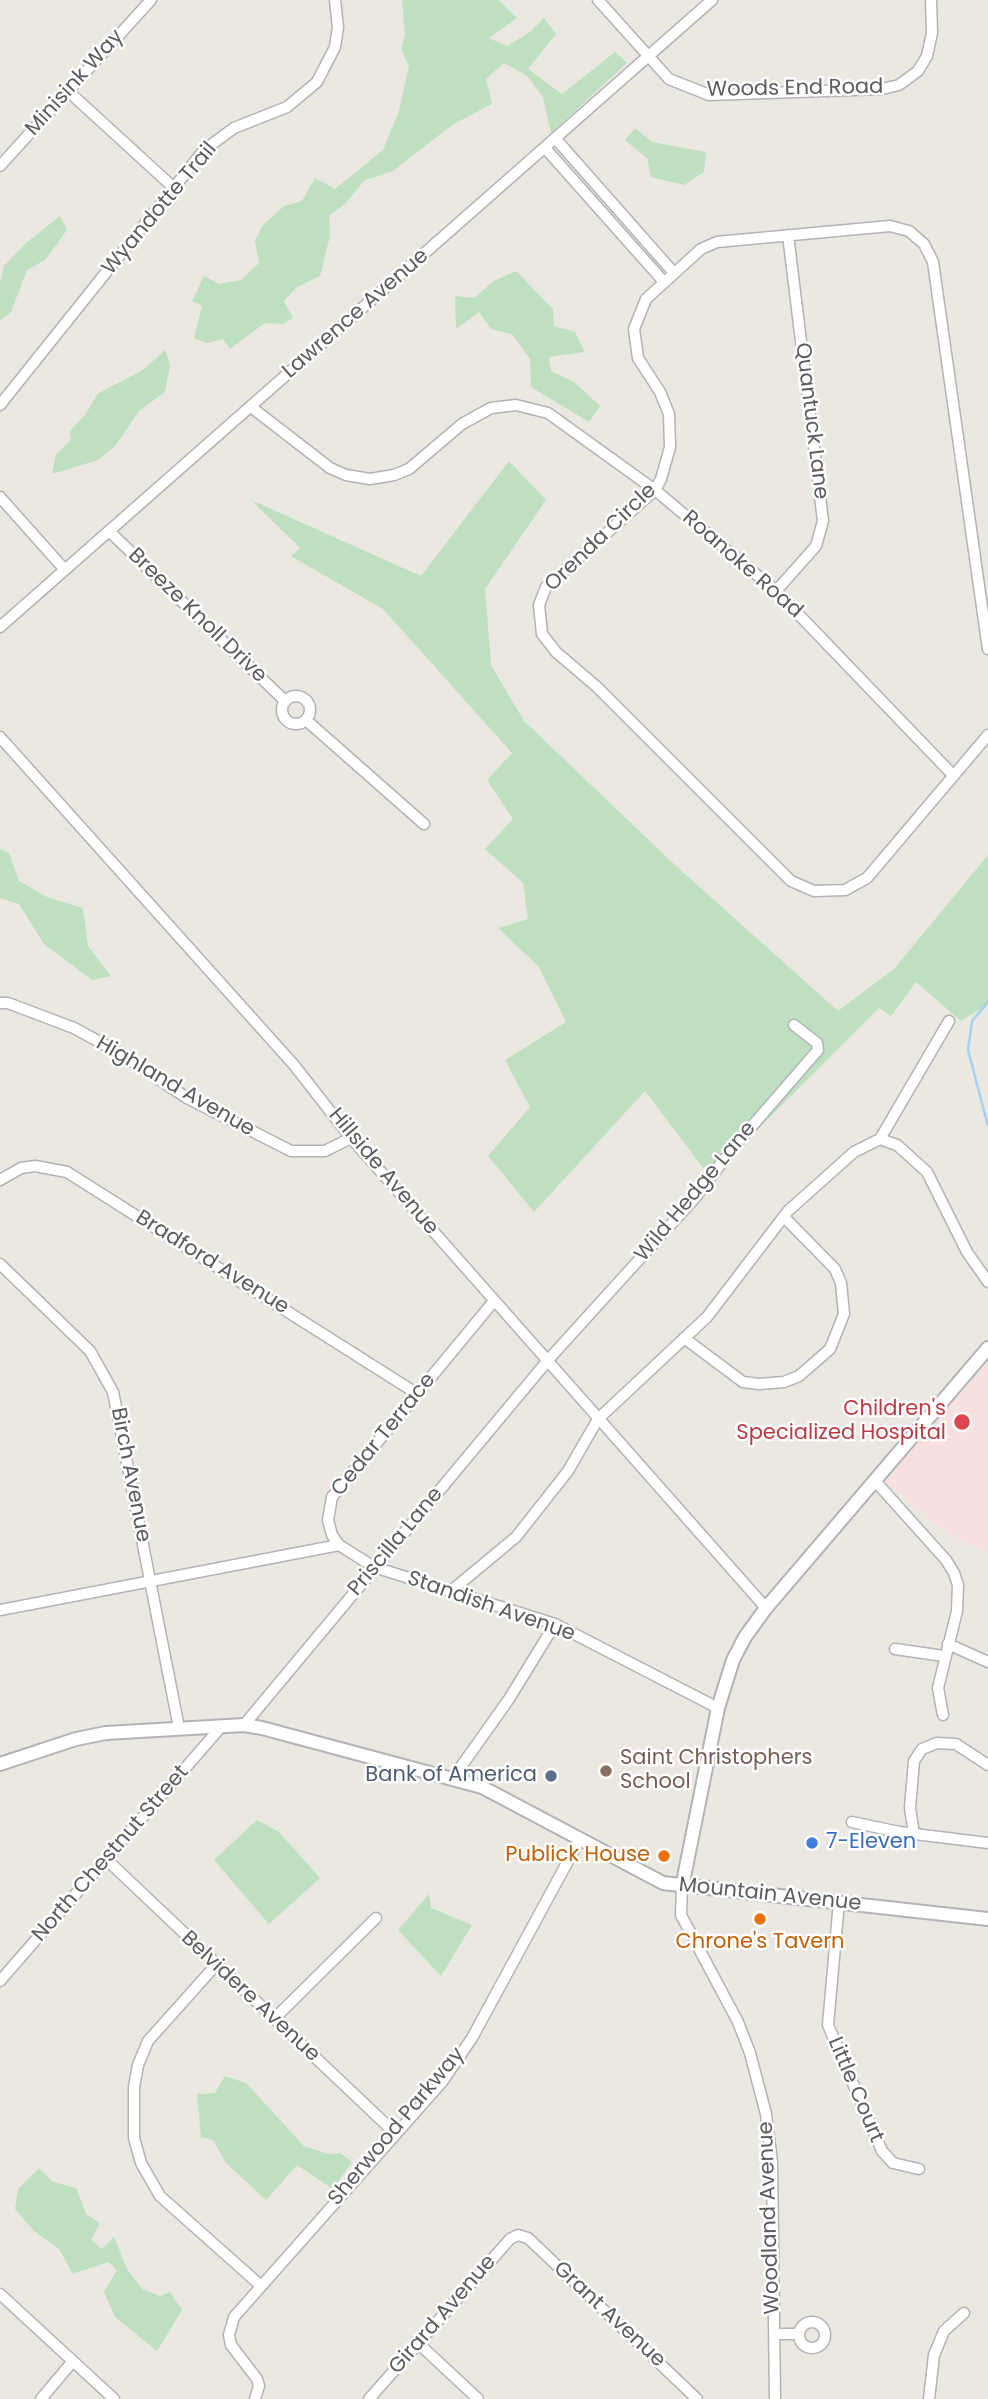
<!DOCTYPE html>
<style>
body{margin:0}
canvas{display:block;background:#eae8e0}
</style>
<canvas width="988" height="2399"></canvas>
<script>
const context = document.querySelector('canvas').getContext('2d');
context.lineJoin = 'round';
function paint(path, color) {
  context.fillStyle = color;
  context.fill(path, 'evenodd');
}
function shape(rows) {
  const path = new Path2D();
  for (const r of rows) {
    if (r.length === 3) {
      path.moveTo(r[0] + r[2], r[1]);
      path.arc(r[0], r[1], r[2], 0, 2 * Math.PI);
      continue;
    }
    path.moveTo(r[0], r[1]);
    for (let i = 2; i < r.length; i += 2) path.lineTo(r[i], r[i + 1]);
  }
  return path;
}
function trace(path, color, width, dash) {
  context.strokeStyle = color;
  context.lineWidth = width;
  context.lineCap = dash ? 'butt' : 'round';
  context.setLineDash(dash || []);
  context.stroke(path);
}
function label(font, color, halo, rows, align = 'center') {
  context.font = font + ' Poppins,sans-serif';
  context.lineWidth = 5;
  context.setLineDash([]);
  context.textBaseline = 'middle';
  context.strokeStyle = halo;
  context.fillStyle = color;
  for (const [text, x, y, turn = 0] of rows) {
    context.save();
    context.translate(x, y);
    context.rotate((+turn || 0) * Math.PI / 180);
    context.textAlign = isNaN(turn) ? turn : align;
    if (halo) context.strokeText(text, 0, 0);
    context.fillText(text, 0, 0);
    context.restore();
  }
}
paint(shape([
 [988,1363,988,1552,946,1533,883,1480]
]), '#f7e0dd');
paint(shape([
 [402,0,499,0,517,18,489,38,507,46,530,32,544,18,556,34,528,69,562,94,615,52,627,63,551,133,543,97,526,75,504,63,486,79,492,104,452,125,393,171,365,180,344,205,329,215,330,236,320,276,297,287,284,301,293,318,283,324,265,323,230,349,223,339,207,343,194,338,202,306,192,301,204,276,219,284,241,280,259,263,255,241,263,225,284,206,302,201,315,178,335,189,383,150,399,111,409,66,401,49,405,34],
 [635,128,652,142,706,152,704,172,684,185,651,177,647,158,625,140],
 [60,216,67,230,45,260,27,270,11,312,0,321,0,283,4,266,26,243],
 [516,271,553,309,554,326,575,332,585,352,549,357,551,371,574,382,600,406,589,422,531,387,530,359,512,334,491,329,479,312,456,329,455,296,474,298,494,281],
 [165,350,170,365,165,392,139,411,116,445,98,460,52,474,56,454,71,440,70,431,86,414,97,394,143,370],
 [509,461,546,500,485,589,491,665,524,721,675,865,838,1011,894,969,988,855,988,1004,961,1021,916,982,891,1016,879,1008,710,1177,645,1091,534,1212,488,1156,530,1107,505,1060,566,1022,539,967,498,928,528,919,523,883,485,849,513,819,487,780,512,753,383,609,291,556,300,548,251,500,421,576],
 [0,849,9,853,19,881,47,897,83,908,88,946,111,976,92,980,44,944,19,904,0,898],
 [257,1820,279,1832,320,1878,269,1924,214,1860],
 [429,1894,431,1908,472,1925,441,1976,398,1930],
 [225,2076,246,2083,304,2146,328,2154,340,2153,352,2162,333,2189,297,2165,266,2200,226,2163,213,2140,201,2137,197,2094,215,2093],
 [39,2168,53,2182,76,2188,86,2214,100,2223,91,2240,102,2249,114,2237,127,2269,142,2289,160,2296,170,2292,182,2310,157,2351,115,2317,104,2292,117,2270,108,2262,73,2274,59,2249,34,2231,15,2209,18,2189]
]), '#bfdfc1');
trace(shape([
 [988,1002,972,1021,968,1050,988,1126]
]), '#a6cff4', 2.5);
const minor = shape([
 [598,0,669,79,709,95,882,89,899,85,918,71,927,56,932,33,931,0],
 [68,91,174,188],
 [555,138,674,273],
 [545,148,664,282],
 [0,166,151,0],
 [0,405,204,150,234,128,287,107,317,82,335,47,338,27,335,0],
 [251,407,330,468,346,475,370,479,394,475,409,469,462,424,491,408,516,405,548,413,655,490,776,591,952,774],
 [0,497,65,570],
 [109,531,285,701],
 [776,591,816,546,823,521,788,235],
 [0,627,712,0],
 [988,649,933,262,924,244,909,231,890,226,717,242,701,249,646,299,634,329,638,358,660,392,669,414,670,447,661,479,655,490,546,587,539,605,542,634,556,652,597,687,791,881,814,891,845,890,867,878,988,735],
 [296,710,14],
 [306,720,424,824],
 [0,737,294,1065,351,1138,766,1608],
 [0,1003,8,1003,74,1028,118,1052,187,1098,291,1151,325,1151,351,1138],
 [880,1139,897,1145,927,1172,967,1252,988,1282],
 [0,1180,21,1168,35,1166,67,1172,416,1393],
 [0,1264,90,1351,113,1392,179,1728],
 [494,1301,332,1497,328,1520,332,1535,339,1545,374,1567,555,1624,718,1708],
 [684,1338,743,1382,759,1384,784,1382,799,1376,830,1349,844,1314,841,1283,835,1269,784,1217],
 [876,1482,946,1560,954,1573,958,1585,957,1611,938,1688,943,1715],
 [451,1591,516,1537,568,1471,598,1419,707,1317,788,1211,854,1152,880,1139,949,1021],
 [0,1610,339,1545],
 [948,1644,988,1662],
 [895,1649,944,1656],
 [244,1725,549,1359,694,1199,733,1148,818,1050,817,1043,794,1025],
 [453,1778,509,1699,555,1624],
 [852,1822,899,1832,988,1843],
 [914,1834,910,1808,914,1761,922,1749,937,1743,956,1744,988,1765],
 [106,1859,395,2133],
 [682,1887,681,1915,738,2022,750,2053,766,2114,772,2162,775,2399],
 [839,1902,828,2025,882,2151,893,2163,919,2169],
 [215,1966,148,2041,138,2065,134,2087,134,2138,141,2163,160,2196,260,2285],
 [0,1981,221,1727],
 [274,2019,376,1918],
 [0,2294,114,2399],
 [812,2335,13],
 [775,2334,799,2334],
 [418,2343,478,2399],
 [41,2399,73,2361],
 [255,2399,259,2386,257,2379,231,2345,229,2335,234,2317,442,2082,472,2038,580,1839],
 [369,2399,510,2239,518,2235,528,2238,697,2399],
 [929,2399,934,2355,944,2331,964,2313]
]);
const tertiary = shape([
 [0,1764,76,1739,106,1733,244,1725,262,1728,482,1787,663,1883,988,1919],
 [682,1887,718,1708,733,1660,745,1637,766,1608,988,1348]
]);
trace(minor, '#b1b3b7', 13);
trace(tertiary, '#b1b3b7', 16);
trace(minor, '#fff', 10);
trace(tertiary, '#fff', 12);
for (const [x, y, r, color] of [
 [962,1422,9,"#e0444e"],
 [606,1771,7,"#8d6e63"],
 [551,1776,7,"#5c6f8a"],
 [812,1843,7,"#3f7fe0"],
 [664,1856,7,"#e8710a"],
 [760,1919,7,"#e8710a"]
]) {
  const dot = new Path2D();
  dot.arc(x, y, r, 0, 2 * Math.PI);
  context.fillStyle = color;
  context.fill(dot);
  trace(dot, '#fff', 2.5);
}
label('21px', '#595c60', '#fff', [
 ["Minisink Way",75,83,-48],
 ["Woods End Road",795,89,-1],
 ["Wyandotte Trail",160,209,-50],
 ["Lawrence Avenue",356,314,-41],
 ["Quantuck Lane",811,421,83],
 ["Orenda Circle",601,538,-44],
 ["Roanoke Road",742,565,41],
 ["Breeze Knoll Drive",197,616,44],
 ["Highland Avenue",175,1087,30],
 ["Hillside Avenue",383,1172,50],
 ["Wild Hedge Lane",696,1192,-50],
 ["Bradford Avenue",212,1263,32],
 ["Cedar Terrace",384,1435,-51],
 ["Birch Avenue",130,1475,79],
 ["Priscilla Lane",396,1542,-50],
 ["Standish Avenue",491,1607,19],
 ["North Chestnut Street",111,1854,-49],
 ["Mountain Avenue",770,1895,6],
 ["Belvidere Avenue",250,1997,43],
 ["Little Court",855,2090,67],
 ["Sherwood Parkway",397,2127,-50],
 ["Woodland Avenue",770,2218,-92],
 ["Girard Avenue",443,2315,-49],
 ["Grant Avenue",609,2315,43]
]);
label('21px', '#be3a42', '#fff', [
 ["Children's",946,1410],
 ["Specialized Hospital",946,1434]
], 'right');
label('21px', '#785e54', '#fff', [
 ["Saint Christophers",620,1759],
 ["School",620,1783]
], 'left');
label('21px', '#4e5e75', '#fff', [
 ["Bank of America",537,1776]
], 'right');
label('21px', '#366cbe', '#fff', [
 ["7-Eleven",826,1843]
], 'left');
label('21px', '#c56008', '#fff', [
 ["Publick House",650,1856],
 ["Chrone's Tavern",760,1943,"center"]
], 'right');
</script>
